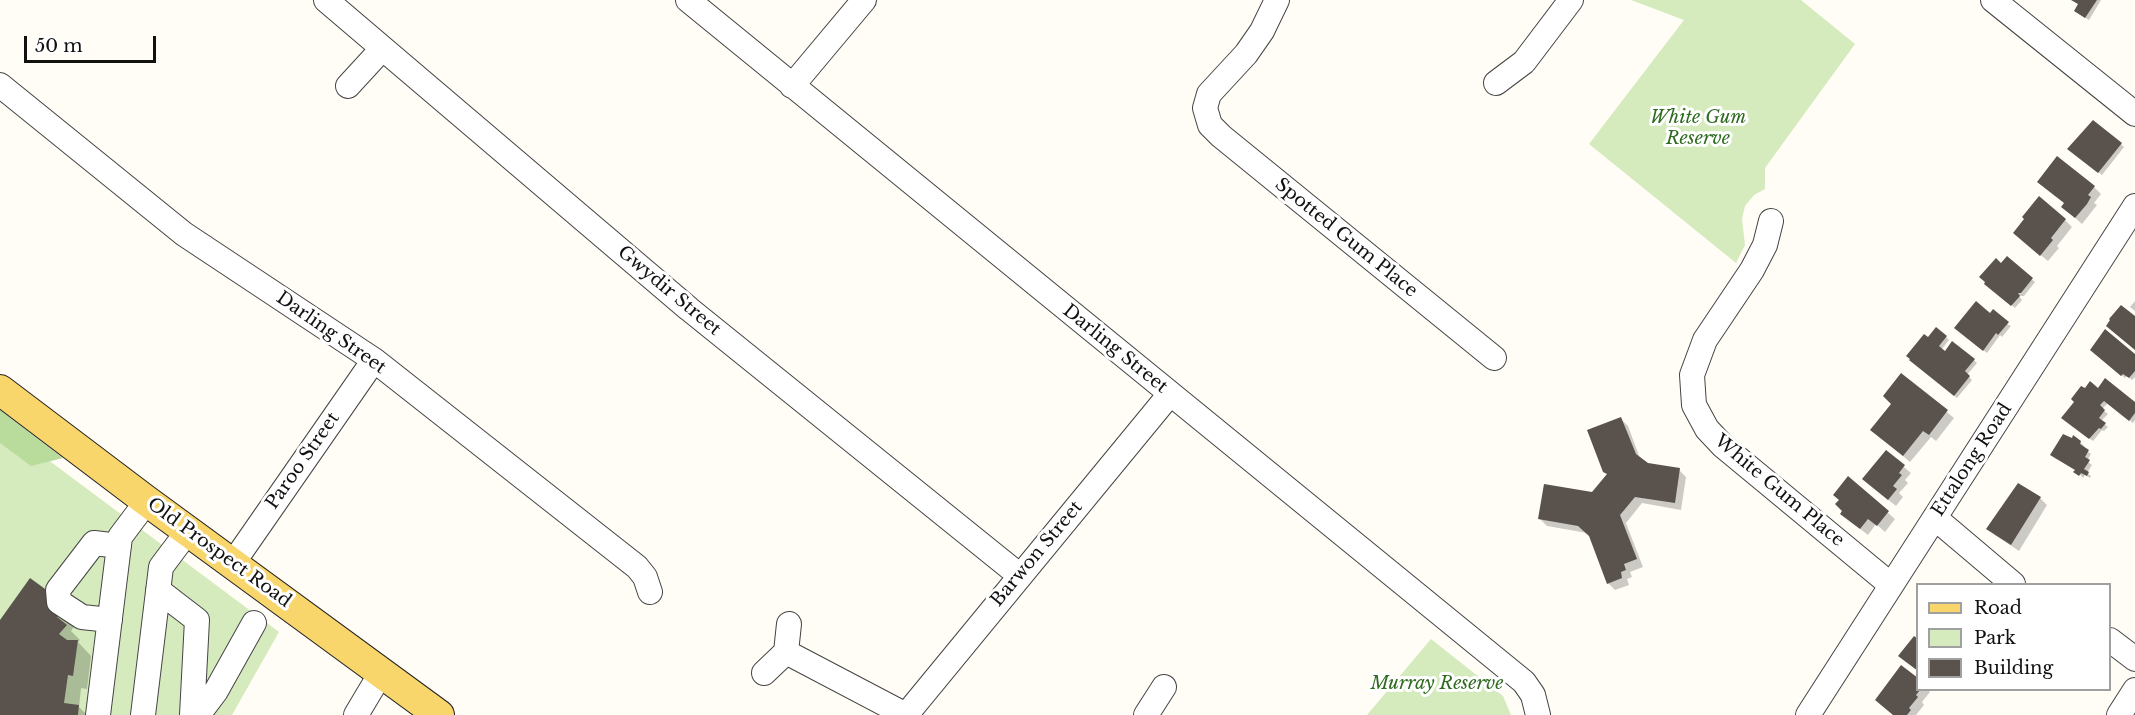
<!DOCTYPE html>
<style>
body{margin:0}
#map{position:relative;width:2135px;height:715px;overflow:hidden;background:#fffdf5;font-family:"Libre Baskerville",serif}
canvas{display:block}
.legend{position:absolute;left:1916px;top:583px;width:195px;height:108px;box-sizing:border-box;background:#fff;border:2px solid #a0a0a0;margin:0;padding:8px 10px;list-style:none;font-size:18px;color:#111}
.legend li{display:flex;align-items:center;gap:12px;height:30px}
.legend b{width:30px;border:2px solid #a0a0a0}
.scale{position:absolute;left:24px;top:36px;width:132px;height:27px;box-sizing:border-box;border:3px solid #111;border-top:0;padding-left:8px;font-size:18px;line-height:21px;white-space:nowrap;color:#111;-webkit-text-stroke:4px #fff;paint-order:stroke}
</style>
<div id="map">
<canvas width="2135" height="715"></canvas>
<ul class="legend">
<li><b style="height:8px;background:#f9d66b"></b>Road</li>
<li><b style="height:16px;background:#d5ebbd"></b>Park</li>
<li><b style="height:16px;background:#5a524d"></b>Building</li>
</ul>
<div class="scale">50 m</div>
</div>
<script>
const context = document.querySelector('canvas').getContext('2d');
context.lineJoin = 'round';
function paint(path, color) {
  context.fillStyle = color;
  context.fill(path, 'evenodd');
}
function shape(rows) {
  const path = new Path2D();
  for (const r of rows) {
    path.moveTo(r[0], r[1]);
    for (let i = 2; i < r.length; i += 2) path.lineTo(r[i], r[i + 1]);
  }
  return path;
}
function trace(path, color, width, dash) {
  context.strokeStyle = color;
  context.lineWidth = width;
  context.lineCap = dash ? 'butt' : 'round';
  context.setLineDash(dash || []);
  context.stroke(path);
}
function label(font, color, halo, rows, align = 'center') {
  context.font = font + ' "Libre Baskerville",serif';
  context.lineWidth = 6;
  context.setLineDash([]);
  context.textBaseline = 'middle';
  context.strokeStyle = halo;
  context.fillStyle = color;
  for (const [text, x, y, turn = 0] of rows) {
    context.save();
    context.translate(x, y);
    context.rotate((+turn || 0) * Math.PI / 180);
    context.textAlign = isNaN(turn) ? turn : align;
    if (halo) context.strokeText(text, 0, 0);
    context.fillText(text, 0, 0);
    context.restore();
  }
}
paint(shape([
 [1631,0,1801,0,1855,44,1765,168,1765,189,1754,195,1745,206,1742,219,1745,245,1736,263,1589,144,1684,20],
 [0,424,279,632,232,715,0,715],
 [1431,639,1503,696,1511,715,1367,715]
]), '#d5ebbd');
paint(shape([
 [0,410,63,458,31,466,0,443]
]), '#b9dc9c');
paint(shape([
 [2074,0,2101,0,2089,20,2079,14,2079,5],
 [2121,144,2124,147,2102,175,2072,152],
 [2094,187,2101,194,2094,203,2097,205,2082,224,2063,207],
 [2065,220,2072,227,2057,246,2059,248,2048,261,2022,240],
 [2007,258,2035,282,2024,296,2019,296,2022,300,2015,308,1989,286],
 [2135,301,2135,311,2130,307],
 [1990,315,2011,326,2002,337,2000,335,1987,353,1959,331],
 [1946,337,1949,340,1941,350,1945,353,1974,360,1977,363,1967,375,1972,380,1957,398,1914,363,1928,339],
 [2095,353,2135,356,2135,377,2132,380,2127,376,2125,378],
 [1901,375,1954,418,1936,441,1931,437,1910,462,1872,430,1893,404],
 [2098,390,2135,404,2135,420,2133,423,2108,403,2102,409,2108,414,2101,421,2108,427,2104,431,2102,430,2093,441,2066,421],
 [1621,419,1628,426,1641,461,1647,465,1679,470,1686,477,1681,510,1642,503,1626,523,1643,567,1630,572,1632,577,1627,579,1629,585,1615,590,1608,583,1590,536,1587,533,1547,526,1540,519,1592,494,1608,475],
 [2080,442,2084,446,2082,447,2091,454,2087,461,2092,465,2087,473,2091,476,2090,478,2085,475,2083,478,2076,470,2055,458],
 [1886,452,1911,473,1905,480,1908,483,1899,493,1903,497,1896,506,1871,486],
 [1848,478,1895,519,1885,532,1876,524,1868,535,1849,520,1840,500],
 [2019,485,2040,498,2047,505,2019,551,1995,535,1988,528],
 [31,580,75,625,71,631,80,640,78,642,91,656,87,689,81,688,79,707,87,715,0,715,0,623],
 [1918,690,1928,690,1930,692,1922,702,1924,705,1916,715,1894,715]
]), '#0003');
paint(shape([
 [2071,0,2097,0,2085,18,2074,11,2078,4],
 [2093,120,2122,143,2098,173,2067,149],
 [2057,156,2095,186,2088,195,2091,197,2087,204,2075,218,2061,207,2064,203,2037,182],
 [2039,196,2066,219,2051,238,2053,240,2040,256,2013,233,2024,219,2022,217],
 [2007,256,2033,278,2021,293,2018,293,2020,296,2011,306,1984,284,1985,282,1979,277,1996,258,2001,263],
 [1976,301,1990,313,1993,309,2009,322,1998,335,1996,333,1983,351,1954,328],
 [2121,305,2135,316,2135,350,2106,326,2110,320,2109,319],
 [1936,327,1947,336,1939,346,1945,351,1952,341,1975,359,1965,371,1970,376,1954,396,1909,360,1910,359,1906,356,1924,334,1928,337],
 [2105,329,2135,354,2135,371,2129,378,2123,374,2121,376,2090,350],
 [1901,373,1948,410,1929,435,1923,431,1903,456,1870,430,1891,404,1883,396],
 [2105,378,2135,402,2135,413,2129,421,2104,401,2100,405,2105,410,2099,418,2106,423,2101,429,2099,428,2089,439,2061,418,2074,402,2071,399,2081,386,2085,388,2090,381,2098,388],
 [1621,417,1636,454,1648,463,1680,468,1675,503,1635,497,1620,515,1637,559,1624,564,1626,570,1621,572,1622,578,1607,584,1589,536,1578,526,1538,519,1544,484,1592,492,1607,474,1603,472,1587,430],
 [2063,434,2072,438,2073,435,2081,441,2080,444,2089,450,2085,457,2090,460,2084,469,2089,472,2087,476,2081,473,2079,476,2073,472,2075,470,2050,455],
 [1886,450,1905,465,1899,473,1902,475,1893,486,1897,489,1888,500,1862,479],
 [1848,476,1889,511,1877,526,1868,519,1860,529,1840,514,1842,511,1835,504,1839,500,1833,495],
 [2018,483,2041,497,2011,545,1986,529],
 [30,578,52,594,62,610,57,617,67,625,59,634,67,640,78,640,73,676,68,675,64,703,79,705,78,715,0,715,0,620],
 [1914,636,1918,639,1918,671,1898,656],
 [1901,665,1918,678,1918,690,1920,690,1916,695,1918,697,1909,708,1911,710,1907,715,1893,715,1875,700]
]), '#5a524d');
const minor = shape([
 [326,0,689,309,1019,575],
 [688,0,1524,682,1533,695,1538,715],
 [1277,0,1262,31,1246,54,1209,94,1205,108,1210,125,1221,136,1494,358],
 [1993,0,2135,114],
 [1496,83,1524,62,1571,0],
 [0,85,184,234,374,360,637,567,645,577,650,592],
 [348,86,382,49],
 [792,86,864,0],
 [1771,221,1765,245,1752,270,1705,340,1692,375,1694,405,1707,429,1723,446,1891,585],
 [1935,518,2013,584],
 [233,563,374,360],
 [158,590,197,620,192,715],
 [110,620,82,617,59,602,58,590,94,543,119,546],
 [2110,640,2135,659],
 [786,652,906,715,1170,394],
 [764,673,786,652,789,624],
 [98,715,120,537,147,501],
 [143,715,161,567,188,531],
 [198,715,216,691,254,623],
 [356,715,381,673],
 [1146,715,1164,687],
 [1808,715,2135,206],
 [2119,715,2135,690]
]);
const major = shape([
 [0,390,144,499,439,715]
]);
trace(minor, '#444', 26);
trace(major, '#222', 32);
trace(minor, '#fff', 24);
trace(major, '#f9d66b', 30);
label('italic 18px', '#2f6b1f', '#fff', [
 ["White Gum",1698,118],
 ["Reserve",1698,139],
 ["Murray Reserve",1437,684]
]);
label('18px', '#111', '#fff', [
 ["Spotted Gum Place",1346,238,39],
 ["Gwydir Street",669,291,40],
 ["Darling Street",331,333,35],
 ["Darling Street",1115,349,39],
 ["Ettalong Road",1972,460,-57],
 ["Paroo Street",303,461,-55],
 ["White Gum Place",1779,491,40],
 ["Old Prospect Road",219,553,36],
 ["Barwon Street",1037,554,-50]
]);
</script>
